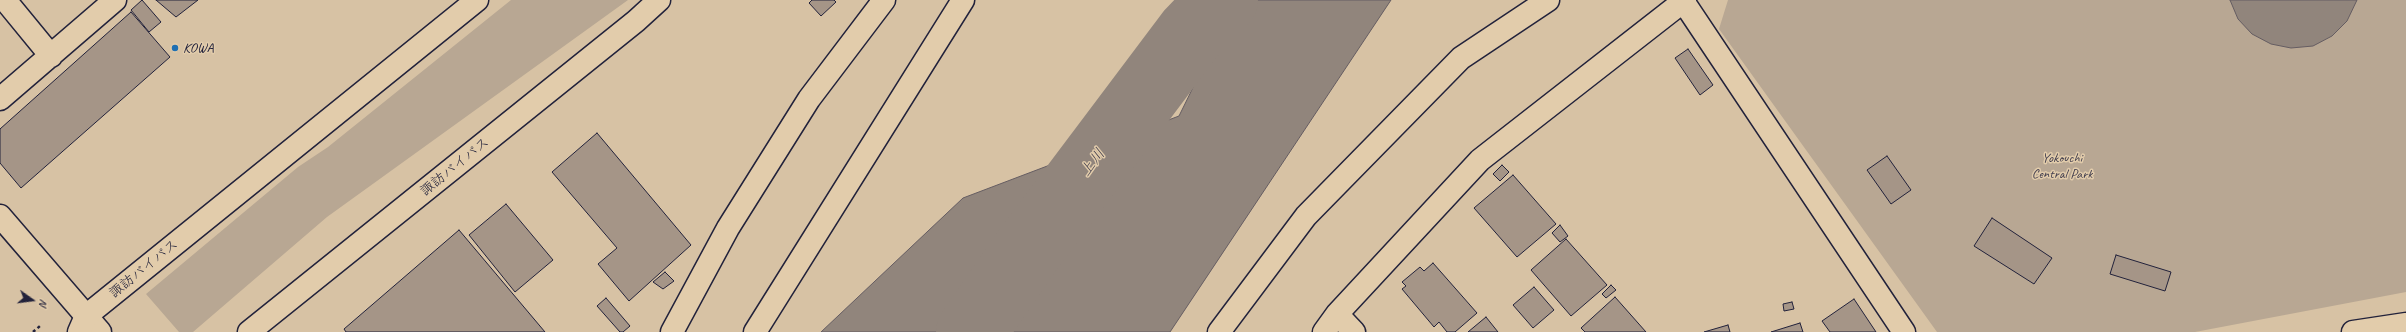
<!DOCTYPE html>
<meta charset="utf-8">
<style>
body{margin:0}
#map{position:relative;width:2406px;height:332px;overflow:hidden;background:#d7c2a4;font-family:Caveat,sans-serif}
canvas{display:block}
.north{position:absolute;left:12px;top:280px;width:40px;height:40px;-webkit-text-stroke:3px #e2ccab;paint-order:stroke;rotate:104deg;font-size:11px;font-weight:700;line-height:16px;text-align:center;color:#22223b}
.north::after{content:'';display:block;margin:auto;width:14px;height:18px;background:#22223b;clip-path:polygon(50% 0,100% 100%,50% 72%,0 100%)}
</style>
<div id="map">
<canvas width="2406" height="332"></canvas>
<div class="north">N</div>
</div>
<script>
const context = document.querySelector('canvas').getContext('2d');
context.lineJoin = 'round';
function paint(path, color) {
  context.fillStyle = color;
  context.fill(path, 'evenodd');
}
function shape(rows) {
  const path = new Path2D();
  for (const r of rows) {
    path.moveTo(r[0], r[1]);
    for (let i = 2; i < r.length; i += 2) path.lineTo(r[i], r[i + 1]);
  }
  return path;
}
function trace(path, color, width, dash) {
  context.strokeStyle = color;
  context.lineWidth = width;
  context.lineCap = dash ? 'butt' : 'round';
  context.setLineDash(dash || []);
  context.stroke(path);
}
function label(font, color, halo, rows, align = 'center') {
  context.font = font + ' Caveat,"Klee One",sans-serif';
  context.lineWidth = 3;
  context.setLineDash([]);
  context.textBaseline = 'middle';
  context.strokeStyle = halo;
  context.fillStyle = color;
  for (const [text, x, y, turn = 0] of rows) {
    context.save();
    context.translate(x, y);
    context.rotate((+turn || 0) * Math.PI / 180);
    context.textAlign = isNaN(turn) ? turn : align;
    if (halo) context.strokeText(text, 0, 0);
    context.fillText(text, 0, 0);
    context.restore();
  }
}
paint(shape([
 [511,0,628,0,327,217,193,332,179,332,146,294,298,167,328,147],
 [1728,0,2406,0,2406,292,2195,332,1937,332,1719,29]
]), '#b8a793');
const water = shape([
 [1236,0,1391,0,1170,332,821,332,963,198,1179,116,1236,0],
 [2230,0,2357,0,2347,21,2332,36,2313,46,2291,48,2271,44,2252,34,2238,19,2230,0]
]);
paint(water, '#91857c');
trace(water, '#655d62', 1);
trace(shape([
 [971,332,1027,251,1191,33,1223,0]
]), '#91857c', 70);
const building = shape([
 [142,0,161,22,149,32,131,10,142,0],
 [156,0,198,0,176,17,156,0],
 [812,0,834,0,836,2,821,16,809,3,812,0],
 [131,12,170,57,21,188,0,163,0,129,131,12],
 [1688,49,1713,85,1700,95,1675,58,1688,49],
 [597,133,691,245,629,301,598,264,617,248,552,172,597,133],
 [1887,156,1911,190,1891,204,1867,170,1887,156],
 [1502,165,1509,172,1500,181,1493,174,1502,165],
 [1513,175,1556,224,1517,257,1474,208,1513,175],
 [506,204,553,260,515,292,469,235,506,204],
 [1992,218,2052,258,2034,284,1974,246,1992,218],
 [1560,225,1568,236,1560,242,1552,233,1560,225],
 [459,230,545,332,346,332,344,329,459,230],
 [1566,239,1607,285,1571,316,1531,270,1566,239],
 [2116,255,2171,272,2165,291,2110,274,2116,255],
 [1433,263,1477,313,1455,332,1447,332,1439,322,1434,327,1402,289,1406,286,1402,282,1420,267,1424,271,1433,263],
 [665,272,674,281,663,289,653,282,665,272],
 [1611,285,1616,290,1606,298,1602,294,1611,285],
 [1534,287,1554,310,1533,328,1513,305,1534,287],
 [1615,297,1646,332,1585,332,1581,328,1615,297],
 [606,298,630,326,623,332,620,332,597,306,606,298],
 [1854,299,1876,332,1830,332,1822,321,1854,299],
 [1792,302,1794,309,1784,311,1783,304,1792,302],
 [1486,317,1498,332,1468,332,1486,317],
 [1800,323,1803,332,1771,332,1800,323],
 [1728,325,1730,332,1704,332,1728,325]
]);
paint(building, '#a59587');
trace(building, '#22223b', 1);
const street = shape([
 [5,0,51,56],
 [1683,1,1904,332],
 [0,99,115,0],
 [0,216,100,332],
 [1337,314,1354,332],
 [672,332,728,228,809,99,884,0],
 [755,332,963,0],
 [1219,332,1306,216,1461,58,1548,0],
 [1324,332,1337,314,1480,160,1685,0],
 [2353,332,2406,324]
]);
const highway = shape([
 [79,332,86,316,477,0],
 [249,332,636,21,659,0]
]);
trace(street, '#22223b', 25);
trace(highway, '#22223b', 25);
trace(shape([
 [33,332,40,326]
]), '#22223b', 2.5, [3, 3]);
trace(street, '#e2ccab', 22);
trace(highway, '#e2ccab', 22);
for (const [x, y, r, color] of [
 [175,48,4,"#1f6fb2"]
]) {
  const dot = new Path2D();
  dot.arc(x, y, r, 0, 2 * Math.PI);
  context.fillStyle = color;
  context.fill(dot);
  trace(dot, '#e2ccab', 1.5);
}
label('14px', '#22223b', '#e2ccab', [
 ["KOWA",183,48]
], 'left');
label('14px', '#403d4d', '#e2ccab', [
 ["Yokouchi",2062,158],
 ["Central Park",2062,174]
]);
label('14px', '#22223b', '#e2ccab', [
 ["諏訪バイパス",455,167,-39],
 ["諏訪バイパス",144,269,-39]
]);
label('italic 15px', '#3e3b4b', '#e2ccab', [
 ["上川",1093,163,-53]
]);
</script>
